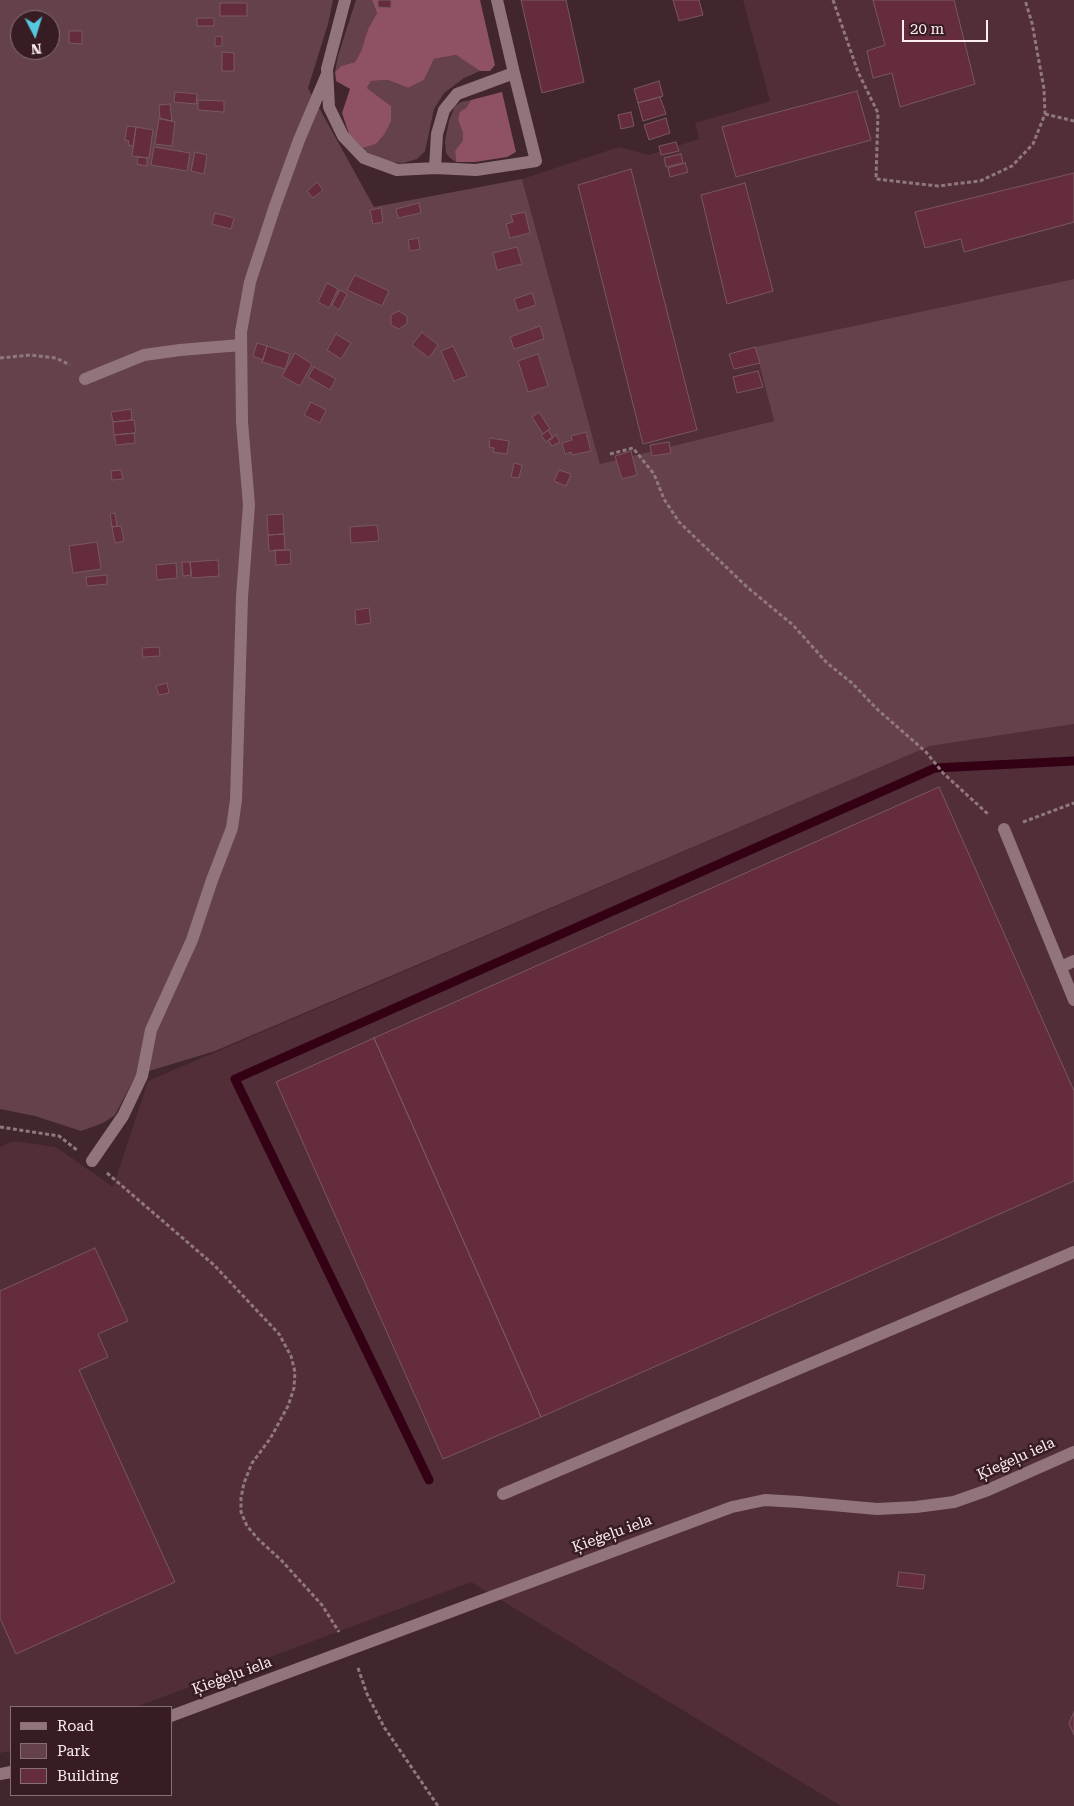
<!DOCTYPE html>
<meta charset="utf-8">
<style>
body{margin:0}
#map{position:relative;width:1074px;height:1806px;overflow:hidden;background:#41262d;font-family:"Roboto Serif",serif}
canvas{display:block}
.legend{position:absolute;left:10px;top:1706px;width:162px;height:90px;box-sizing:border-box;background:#371c23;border:1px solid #867075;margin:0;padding:6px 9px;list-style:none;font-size:15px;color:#fdedf1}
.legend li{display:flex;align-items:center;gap:10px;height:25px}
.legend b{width:25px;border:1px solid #867075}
.north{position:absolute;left:10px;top:10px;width:50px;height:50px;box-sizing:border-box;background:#371c23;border:1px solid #867075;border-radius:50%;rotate:175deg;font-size:14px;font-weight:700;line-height:20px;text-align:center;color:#fdedf1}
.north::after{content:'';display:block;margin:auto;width:18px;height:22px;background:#56c9e0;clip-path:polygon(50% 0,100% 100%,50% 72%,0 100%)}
.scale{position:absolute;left:902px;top:20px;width:86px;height:22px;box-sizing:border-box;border:2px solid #fdedf1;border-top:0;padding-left:6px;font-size:15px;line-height:18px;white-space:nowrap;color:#fdedf1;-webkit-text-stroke:4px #371c23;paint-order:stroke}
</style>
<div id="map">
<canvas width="1074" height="1806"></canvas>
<ul class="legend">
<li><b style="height:6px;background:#92757b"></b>Road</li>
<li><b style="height:14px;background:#65424b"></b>Park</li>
<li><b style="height:14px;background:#642c3d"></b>Building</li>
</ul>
<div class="north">N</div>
<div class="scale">20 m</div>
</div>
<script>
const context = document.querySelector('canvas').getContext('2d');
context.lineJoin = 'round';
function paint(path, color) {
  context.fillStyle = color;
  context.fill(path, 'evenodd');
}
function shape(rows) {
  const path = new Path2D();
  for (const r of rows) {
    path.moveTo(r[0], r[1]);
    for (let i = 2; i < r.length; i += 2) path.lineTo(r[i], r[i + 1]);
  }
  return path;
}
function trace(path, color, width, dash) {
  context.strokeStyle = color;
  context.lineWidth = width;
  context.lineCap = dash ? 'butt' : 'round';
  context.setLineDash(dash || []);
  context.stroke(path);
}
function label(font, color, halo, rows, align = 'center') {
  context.font = font + ' "Roboto Serif",serif';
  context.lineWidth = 5;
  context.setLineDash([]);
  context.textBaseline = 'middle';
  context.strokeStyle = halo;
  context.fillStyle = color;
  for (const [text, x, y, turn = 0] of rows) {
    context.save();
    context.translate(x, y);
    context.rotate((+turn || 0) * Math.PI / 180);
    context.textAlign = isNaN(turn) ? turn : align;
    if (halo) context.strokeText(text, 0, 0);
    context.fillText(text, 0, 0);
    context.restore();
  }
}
paint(shape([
 [743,0,1074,0,1074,279,756,347,774,421,600,464,522,179,619,147,649,155,699,139,695,123,770,101],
 [1074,724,1074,1806,841,1806,471,1582,136,1707,11,1707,11,1751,0,1753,0,1147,14,1141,56,1147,113,1187,148,1081,930,746]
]), '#512e38');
paint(shape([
 [0,0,333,0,328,24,308,88,374,207,522,179,600,464,774,421,755,347,1074,279,1074,724,930,746,215,1051,136,1075,115,1115,103,1123,81,1131,35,1116,0,1109],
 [20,20,50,20,50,50,20,50],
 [356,0,372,0,377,13,368,29,361,51,355,62,341,66,335,72,338,56],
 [456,55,480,71,464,78,444,93,434,109,425,151,417,159,403,163,388,162,366,152,363,148,376,144,384,135,391,106,367,88,371,81,388,80,408,88,424,80,434,59],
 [471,100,458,120,463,133,463,140,455,151,456,162,450,158,446,153,445,141,449,121,455,106,461,102]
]), '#65424b');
paint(shape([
 [372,0,480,0,495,65,490,71,480,71,456,55,434,59,424,80,408,88,388,80,371,81,367,88,391,106,391,121,384,135,376,144,363,148,349,134,342,113,350,89,336,81,335,72,341,66,355,62,361,51,368,29,377,13],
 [502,92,516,152,507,157,475,162,456,162,455,151,463,140,463,133,458,120,460,112,466,108,471,100]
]), '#8e5262');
trace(shape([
 [429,1480,235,1079,935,768,1074,761]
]), '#330014', 9);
const building = shape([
 [378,0,391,0,391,8,378,7,378,0],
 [521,0,566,0,584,82,542,93,521,0],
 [673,0,699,0,703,15,679,21,673,0],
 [873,0,954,0,975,84,900,107,892,73,873,78,867,51,885,45,873,0],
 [220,3,247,3,247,16,220,16,220,3],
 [197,18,214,18,214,26,197,26,197,18],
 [69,31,82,31,82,44,69,43,69,31],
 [222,36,222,46,215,46,215,37,222,36],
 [222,52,234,53,234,71,222,71,222,52],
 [659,81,663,96,638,103,634,89,659,81],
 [857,91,871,140,736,177,722,127,857,91],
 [175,92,197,94,196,104,174,102,175,92],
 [660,97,666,114,643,121,638,103,660,97],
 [198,100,224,101,224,112,198,110,198,100],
 [170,104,172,121,160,119,159,105,170,104],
 [631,112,634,126,621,129,618,115,631,112],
 [159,118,175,122,172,146,155,144,159,118],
 [666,118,670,133,649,140,644,125,666,118],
 [127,126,136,127,133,146,128,145,129,141,125,140,127,126],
 [136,127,153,130,149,158,132,156,136,127],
 [676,142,679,151,661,155,659,146,676,142],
 [154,147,190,153,187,171,151,165,154,147],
 [195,152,207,155,204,174,191,171,195,152],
 [681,154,683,163,666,167,664,158,681,154],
 [138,157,147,158,147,166,137,164,138,157],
 [685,163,688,172,670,177,668,168,685,163],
 [631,169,697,430,643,444,578,185,631,169],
 [1074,173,1074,222,964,252,961,239,925,248,915,212,1074,173],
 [317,182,323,190,313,198,307,191,317,182],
 [745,183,773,291,727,304,701,195,745,183],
 [419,203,421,213,398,218,396,209,419,203],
 [381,208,383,222,373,224,370,210,381,208],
 [525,212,530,233,510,238,506,224,513,222,511,215,525,212],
 [215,213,234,218,231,229,212,224,215,213],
 [418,238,420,249,410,251,408,240,418,238],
 [517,247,522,264,497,270,493,253,517,247],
 [355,275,389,291,382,306,347,290,355,275],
 [327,283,338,289,329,308,318,302,327,283],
 [340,290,347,294,339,310,332,305,340,290],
 [532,293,536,305,518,311,514,299,532,293],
 [399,311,407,316,407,324,399,329,391,325,391,315,399,311],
 [540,326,544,339,514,349,510,337,540,326],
 [422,332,438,345,429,358,412,345,422,332],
 [336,334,351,343,341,359,327,350,336,334],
 [257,343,267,346,263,360,253,356,257,343],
 [267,346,290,354,285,369,262,362,267,346],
 [453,346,467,376,454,381,441,351,453,346],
 [755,347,760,363,734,369,729,354,755,347],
 [295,353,312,364,300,386,282,376,295,353],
 [538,354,548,386,528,392,518,361,538,354],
 [314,367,336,379,330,390,308,377,314,367],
 [758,371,763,387,737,393,733,377,758,371],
 [311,402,326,410,320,423,304,415,311,402],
 [131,409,132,420,113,422,111,412,131,409],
 [539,412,550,429,543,434,532,417,539,412],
 [132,420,134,420,136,433,114,435,113,422,132,420],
 [548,430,553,438,546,442,541,435,548,430],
 [586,432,591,451,572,455,571,452,565,454,562,443,572,440,571,436,586,432],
 [134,433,135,443,116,445,114,435,134,433],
 [556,435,560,442,552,446,548,440,556,435],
 [490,438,509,441,507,454,493,452,494,448,489,447,490,438],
 [669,442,671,453,652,456,650,445,669,442],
 [631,451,637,475,622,479,615,456,631,451],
 [514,463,522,465,519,478,511,477,514,463],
 [121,470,123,479,112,480,111,471,121,470],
 [559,470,571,474,566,486,554,481,559,470],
 [115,513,117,526,112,527,110,514,115,513],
 [283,514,284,534,268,535,267,515,283,514],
 [377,525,379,541,351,543,350,527,377,525],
 [121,526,124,541,115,543,112,527,121,526],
 [284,534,285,550,269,551,268,535,284,534],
 [97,542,101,569,73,573,69,546,97,542],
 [275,550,290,550,291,564,276,565,275,550],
 [218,560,219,576,192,578,190,562,218,560],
 [182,562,190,562,191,575,183,576,182,562],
 [176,563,177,578,157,580,156,565,176,563],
 [107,575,107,584,87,586,86,577,107,575],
 [369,608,371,623,356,625,355,610,369,608],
 [159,647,160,656,143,657,142,648,159,647],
 [167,683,169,693,159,695,156,686,167,683],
 [939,787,1074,1091,1074,1181,541,1417,374,1038,939,787],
 [374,1038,541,1417,443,1459,276,1082,374,1038],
 [95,1248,128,1321,98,1334,108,1357,79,1370,175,1582,16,1654,0,1618,0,1291,95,1248],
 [899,1572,925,1575,923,1589,897,1586,899,1572],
 [1074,1712,1074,1735,1069,1723,1074,1712]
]);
paint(building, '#642c3d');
trace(building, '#785860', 1);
trace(shape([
 [833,0,858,72,878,113,876,179,938,186,980,181,1012,166,1033,144,1045,114,1044,89,1032,23,1025,0],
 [1045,114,1074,121],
 [0,358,31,355,56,358,70,365],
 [610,454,633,448,654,474,664,499,679,522,747,587,793,625,827,663,852,683,878,710,926,752,943,773,989,815],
 [1023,822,1074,803],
 [0,1127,59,1136,77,1150],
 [107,1173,214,1265,279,1334,291,1356,295,1372,294,1388,288,1406,270,1439,252,1463,244,1483,241,1498,241,1512,247,1526,258,1539,281,1560,322,1605,339,1632],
 [358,1668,367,1694,384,1727,438,1806]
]), '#8f787e', 3, [4, 2.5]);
trace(shape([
 [345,0,327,69,329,107,343,136,364,158,397,170,435,168,437,134,444,110,457,94,514,73,497,0],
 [435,168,476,170,536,161,514,73],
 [85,379,144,355,180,350,241,345],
 [1004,829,1074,1000],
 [1061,967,1074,961],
 [92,1161,123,1116,142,1076,151,1030,192,940,212,880,232,828,236,800,242,597,249,505,242,422,241,332,250,282,275,206,299,140,327,74],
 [503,1494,1074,1252],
 [171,1716,732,1507,765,1500,799,1502,877,1509,916,1507,954,1502,988,1490,1074,1452],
 [0,1774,11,1772]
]), '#92757b', 12);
label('15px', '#fdedf1', '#371c23', [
 ["Ķieģeļu iela",1016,1459,-24],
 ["Ķieģeļu iela",612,1534,-20],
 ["Ķieģeļu iela",232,1676,-20]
]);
</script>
